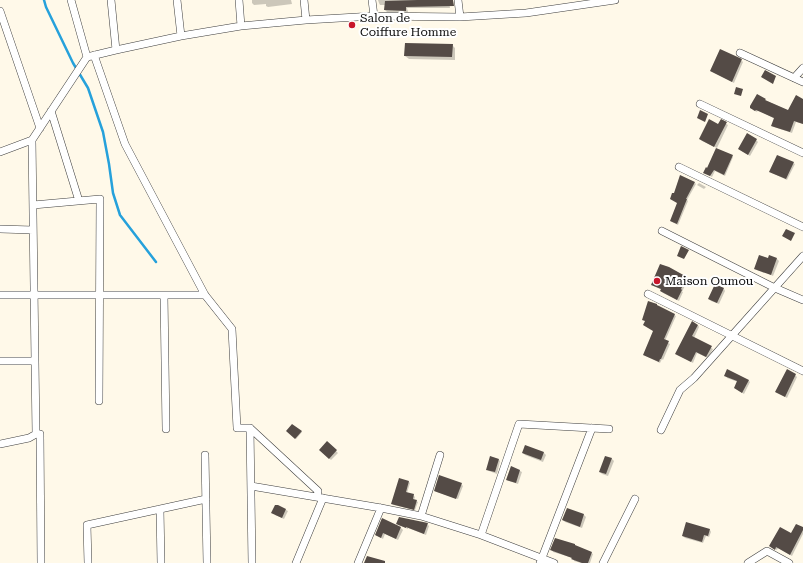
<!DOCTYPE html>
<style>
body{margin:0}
canvas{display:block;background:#fff9e9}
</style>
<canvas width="803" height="563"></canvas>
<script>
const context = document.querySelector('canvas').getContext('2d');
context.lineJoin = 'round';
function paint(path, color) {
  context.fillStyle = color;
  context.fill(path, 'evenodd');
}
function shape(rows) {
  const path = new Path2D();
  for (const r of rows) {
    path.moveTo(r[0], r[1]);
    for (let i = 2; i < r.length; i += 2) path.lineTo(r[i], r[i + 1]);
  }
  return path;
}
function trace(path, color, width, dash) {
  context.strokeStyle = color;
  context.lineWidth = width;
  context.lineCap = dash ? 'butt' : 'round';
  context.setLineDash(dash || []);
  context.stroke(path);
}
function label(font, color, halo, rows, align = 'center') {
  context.font = font + ' "Roboto Serif",serif';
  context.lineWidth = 4;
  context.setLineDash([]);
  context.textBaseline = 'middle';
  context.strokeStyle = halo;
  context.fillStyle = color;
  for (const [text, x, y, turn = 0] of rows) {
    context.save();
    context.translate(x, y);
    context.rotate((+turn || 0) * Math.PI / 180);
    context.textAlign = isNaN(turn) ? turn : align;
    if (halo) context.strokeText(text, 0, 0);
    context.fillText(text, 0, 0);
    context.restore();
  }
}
paint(shape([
 [252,0,291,0,292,4,268,7,266,6,266,4,254,5,252,3],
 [378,0,448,0,449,1,450,8,407,8,408,12,387,12,385,10,385,5,380,5,379,3],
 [406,44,452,45,455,48,455,60,409,59,405,56],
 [720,51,741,60,743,62,734,83,711,71],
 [765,100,767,101,789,111,803,100,803,124,796,122,792,133,774,127,772,126,775,119,758,110,757,112,753,110],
 [721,121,728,125,717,148,702,141,700,139,719,125],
 [756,140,758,142,750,156,739,149],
 [732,156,733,157,725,176,715,171,712,177,704,173],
 [793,163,795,164,787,180,772,173],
 [695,183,696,184,687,200,688,201,678,225,672,222,671,221,678,203,671,199],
 [699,183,706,187,704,189,697,185],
 [769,256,777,259,779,261,773,276,765,272,764,273,757,270,768,260],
 [687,277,688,279,682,292,683,292,679,301,663,293,661,291,662,290,652,285],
 [724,289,725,291,719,304,711,301,709,299],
 [658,306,676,316,665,341,670,344,663,360,662,359,660,363,646,356,654,331,646,321,643,319],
 [698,325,699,327,694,338,713,349,708,358,697,353,693,363,678,355],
 [795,375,797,377,787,398,777,392],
 [726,376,748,380,750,382,744,394,735,388,738,382,727,378],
 [292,425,302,432,296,439,288,431],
 [328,443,338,453,331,460,321,450],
 [525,446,544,453,546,455,543,462,525,455,523,453],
 [606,457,612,459,614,461,608,476,602,474,600,472],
 [498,459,500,461,497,474,489,471,487,469],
 [511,468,520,471,522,472,518,484,509,481,507,480],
 [399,480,409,482,410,483,407,493,413,495,415,497,414,500,418,502,415,510,394,505,392,504],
 [461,484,463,486,458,499,437,492,435,491],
 [278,506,288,511,284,519,275,515],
 [568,509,584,515,586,517,582,528,565,522,563,520],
 [383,520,401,528,403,530,398,540,385,534,383,539,376,535],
 [427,524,429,526,426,535,408,528,408,529,399,525],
 [803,528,803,534,792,556,778,548,777,550,771,547],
 [710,530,711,532,709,537,706,536,703,543,685,538,683,536],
 [552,550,591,553,593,554,590,563,581,563,574,561,573,558,553,552]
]), '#0003');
trace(shape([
 [44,0,46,7,73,63,88,88,103,132,109,164,113,193,120,215,156,262]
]), '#26a1db', 2.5);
paint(shape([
 [417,0,453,0,454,6,406,7,406,11,384,10,385,1],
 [405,43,453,44,452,57,404,56],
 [720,49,742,59,732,82,710,71],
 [765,70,776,76,773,84,761,77],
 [736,87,743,89,741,96,734,94],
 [757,94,766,99,765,100,788,110,796,95,803,99,803,124,794,121,790,132,771,126,774,118,756,110,755,111,750,108,750,106],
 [700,110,708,114,705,122,697,118],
 [709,119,718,124,721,119,727,122,714,147,699,139],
 [747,133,757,139,748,155,738,149],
 [716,148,733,155,724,175,714,170,710,176,703,173,706,167,707,168],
 [777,155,794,162,786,179,769,172],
 [680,175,695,182,686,199,687,199,677,224,670,221,677,203,670,199,672,193,674,193],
 [786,229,795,233,791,241,782,236],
 [681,246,689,250,684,259,677,256],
 [759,255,768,258,769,255,777,258,771,275,754,269],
 [660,264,669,267,687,277,681,289,682,290,677,300,660,291,661,289,651,285],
 [715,284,724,288,717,303,708,299],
 [648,301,657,304,657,305,675,314,664,339,669,341,661,359,660,359,659,362,643,355,653,331,643,325,645,321,642,320],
 [692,321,698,325,692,336,712,346,706,357,696,352,691,362,675,354],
 [727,369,749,380,742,393,734,388,737,381,724,376],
 [787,369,796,374,785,397,775,392],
 [292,424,302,431,295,439,286,431],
 [327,441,337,450,329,459,319,450],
 [525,445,544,452,541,460,522,453],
 [490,456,499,459,495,472,486,470],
 [605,456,612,458,606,474,599,472],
 [511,466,520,470,516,483,506,480],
 [439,475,462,483,456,499,434,491],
 [399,478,409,481,406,492,414,494,413,499,417,500,414,510,391,504],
 [275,505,278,505,286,509,282,518,271,513],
 [567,508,584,514,580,527,562,520],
 [399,517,428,523,424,534,406,527,406,528,396,524],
 [382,518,401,527,396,539,383,533,381,538,375,535],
 [686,522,710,529,708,536,704,535,702,542,682,536],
 [796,524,803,527,803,530,790,555,776,547,775,550,769,546,780,527,791,533],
 [555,538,575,544,575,545,592,552,588,563,582,563,571,559,572,558,550,550],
 [367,556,385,561,385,563,364,563]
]), '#544b46');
const street = shape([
 [71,0,87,57],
 [111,0,116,50],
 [177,0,181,36],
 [239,0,241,26],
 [304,0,306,20],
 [372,0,374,16],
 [458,0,460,17],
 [0,11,40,128],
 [740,53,803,82],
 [94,55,125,144,205,295,232,329,237,428,250,428,318,491,317,497],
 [794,78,803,68],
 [700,104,803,153],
 [51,111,79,201],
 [32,140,36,434],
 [0,152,32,140,87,57,116,50,181,36,241,26,306,20,374,16,460,17,526,13,615,0],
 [679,167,803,227],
 [33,205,100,199,99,401],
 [0,229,33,230],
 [662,231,775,288,803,300],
 [648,294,803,371],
 [0,295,205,295],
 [164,295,166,429],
 [0,361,35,361],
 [250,428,252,563],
 [661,430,680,390,694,378,803,256],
 [0,444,29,438,36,434,40,434,41,563],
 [205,455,207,563],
 [251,486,381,508,421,516,481,535,554,563],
 [160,509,161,563],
 [421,516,440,455],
 [481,535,519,424,609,429],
 [88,563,87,525,206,499],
 [296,563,323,498],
 [358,563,381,508],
 [540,563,592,428],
 [603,563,635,499],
 [748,563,767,551,789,563]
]);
trace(street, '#3e3e3e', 8);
trace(street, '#fff', 7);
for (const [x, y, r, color] of [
 [352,25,4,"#c8162b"],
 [657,281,4,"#c8162b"]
]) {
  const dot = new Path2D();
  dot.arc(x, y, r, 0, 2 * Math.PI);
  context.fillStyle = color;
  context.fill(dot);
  trace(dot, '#fff', 1.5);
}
label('12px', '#0b0b0b', '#fff', [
 ["Salon de",360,18],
 ["Coiffure Homme",360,32],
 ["Maison Oumou",665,281]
], 'left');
</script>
